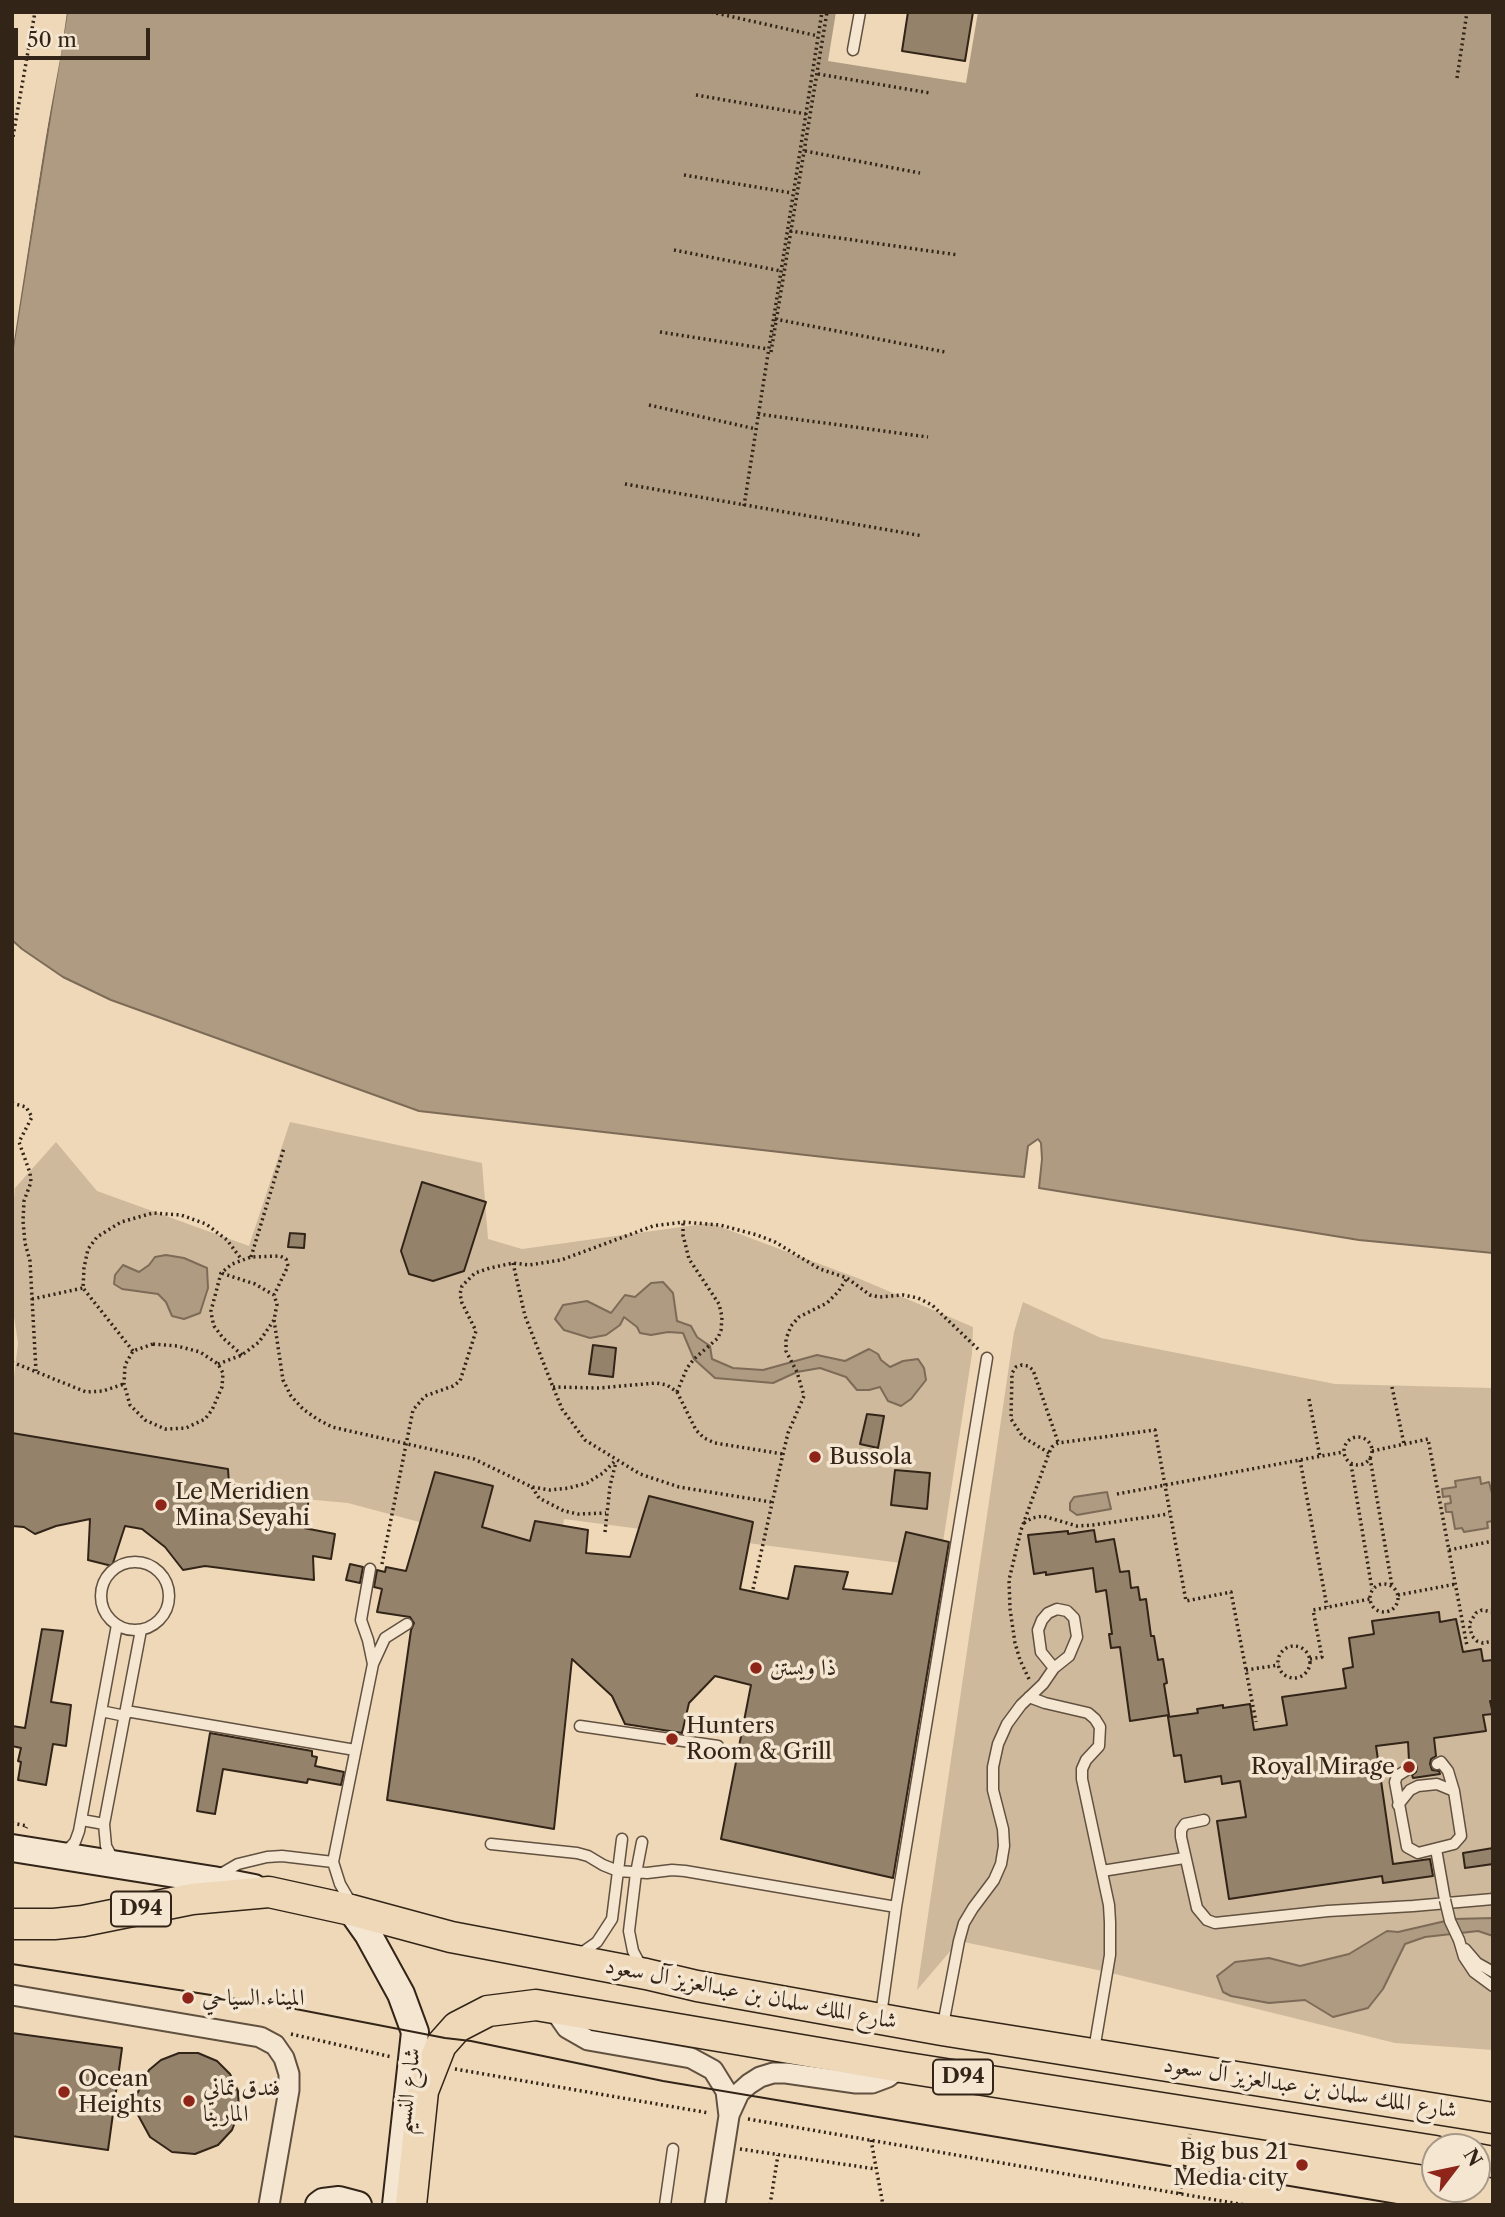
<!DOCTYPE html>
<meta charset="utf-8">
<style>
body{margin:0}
#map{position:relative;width:1505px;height:2217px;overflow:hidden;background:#eed8b8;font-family:"Libre Caslon Text",serif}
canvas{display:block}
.frame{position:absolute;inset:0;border:14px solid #332418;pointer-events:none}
.north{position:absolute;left:1421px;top:2133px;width:70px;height:70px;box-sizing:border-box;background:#f4e6d1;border:2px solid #a79887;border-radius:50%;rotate:58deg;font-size:19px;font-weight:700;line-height:28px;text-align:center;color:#332418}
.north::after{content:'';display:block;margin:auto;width:24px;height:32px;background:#8f2418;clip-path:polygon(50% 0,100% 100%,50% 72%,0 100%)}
.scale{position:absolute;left:14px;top:28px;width:136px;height:32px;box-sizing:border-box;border:4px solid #332418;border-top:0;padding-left:9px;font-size:21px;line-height:24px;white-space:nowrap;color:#332418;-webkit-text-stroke:5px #f4e6d1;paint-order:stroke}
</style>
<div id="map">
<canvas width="1505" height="2217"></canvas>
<div class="frame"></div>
<div class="north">N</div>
<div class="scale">50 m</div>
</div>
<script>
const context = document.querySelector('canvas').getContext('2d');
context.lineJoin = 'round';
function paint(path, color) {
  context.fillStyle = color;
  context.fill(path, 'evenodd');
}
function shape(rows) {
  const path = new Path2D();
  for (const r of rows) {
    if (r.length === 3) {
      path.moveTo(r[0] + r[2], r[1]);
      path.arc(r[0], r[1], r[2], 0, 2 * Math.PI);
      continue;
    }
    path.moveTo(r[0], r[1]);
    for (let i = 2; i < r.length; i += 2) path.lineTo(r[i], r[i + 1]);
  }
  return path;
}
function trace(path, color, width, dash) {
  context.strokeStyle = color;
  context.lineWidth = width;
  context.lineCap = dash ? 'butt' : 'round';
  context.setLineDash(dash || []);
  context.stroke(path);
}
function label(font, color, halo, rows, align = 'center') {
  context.font = font + ' "Libre Caslon Text",Amiri,serif';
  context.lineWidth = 7;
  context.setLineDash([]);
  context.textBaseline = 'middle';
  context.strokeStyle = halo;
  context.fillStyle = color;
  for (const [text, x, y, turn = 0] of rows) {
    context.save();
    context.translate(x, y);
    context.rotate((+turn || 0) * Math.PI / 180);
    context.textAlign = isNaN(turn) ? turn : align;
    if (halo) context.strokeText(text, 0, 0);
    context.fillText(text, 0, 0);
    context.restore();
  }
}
paint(shape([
 [290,1122,482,1163,488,1239,522,1249,710,1223,860,1279,973,1327,972,1354,939,1568,564,1519,555,1580,468,1535,348,1503,304,1499,256,1486,12,1441,12,1395,18,1343,12,1303,12,1220,15,1188,56,1142,97,1191,249,1246],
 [1023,1302,1101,1338,1335,1384,1493,1388,1493,2050,1395,2043,1107,1972,959,1941,917,1990,1014,1332]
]), '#ceb99d');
const water = shape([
 [67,12,1493,12,1493,1253,1359,1240,1039,1188,1042,1159,1041,1143,1038,1139,1028,1146,1024,1177,841,1159,419,1111,111,1000,63,977,22,949,12,940,12,354,67,12],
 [166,1255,184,1258,207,1268,208,1288,200,1313,184,1319,172,1316,166,1302,158,1294,122,1289,114,1284,115,1275,123,1265,139,1272,149,1265,155,1257,166,1255],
 [663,1282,673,1293,677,1321,691,1326,697,1337,710,1346,712,1359,733,1368,763,1370,817,1355,845,1361,869,1349,878,1354,881,1360,890,1367,903,1361,918,1359,924,1368,926,1380,911,1399,901,1406,888,1401,880,1387,869,1390,857,1390,846,1377,820,1368,797,1372,773,1383,715,1378,694,1359,683,1333,668,1332,651,1335,640,1333,637,1327,624,1317,620,1325,606,1335,590,1338,564,1330,555,1319,563,1305,587,1301,611,1313,625,1295,635,1297,651,1283,663,1282],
 [1480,1477,1481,1484,1489,1482,1493,1497,1493,1521,1487,1522,1488,1528,1464,1532,1462,1528,1455,1529,1452,1512,1446,1512,1445,1504,1451,1503,1450,1496,1443,1497,1442,1489,1456,1487,1455,1481,1480,1477],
 [1107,1492,1111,1509,1077,1515,1070,1510,1070,1503,1074,1497,1107,1492],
 [1493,1918,1493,1936,1478,1931,1425,1937,1405,1944,1383,1989,1368,2008,1333,2017,1305,2000,1269,2003,1231,1996,1223,1992,1217,1976,1235,1962,1269,1958,1300,1966,1349,1954,1387,1931,1398,1932,1454,1919,1493,1918]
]);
paint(water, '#ae9b82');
trace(water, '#7d6b58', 2);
paint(shape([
 [64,12,67,12,61,54,45,140,12,354,12,330],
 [836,12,978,12,966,83,828,61]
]), '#eed8b8');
const building = shape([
 [908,12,973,12,965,61,902,51,908,12],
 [422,1182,486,1202,464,1271,433,1281,409,1274,401,1251,422,1182],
 [290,1233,305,1234,304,1248,288,1247,290,1233],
 [593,1345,616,1348,613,1377,589,1374,593,1345],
 [867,1414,884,1416,878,1448,860,1444,867,1414],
 [12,1433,228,1469,229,1484,309,1498,304,1528,335,1534,331,1559,313,1556,314,1580,205,1566,183,1570,165,1547,142,1529,125,1526,112,1566,88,1560,90,1519,56,1526,35,1534,24,1527,12,1526,12,1433],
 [895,1470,930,1473,927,1509,891,1505,895,1470],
 [435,1472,493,1486,482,1527,530,1541,535,1521,588,1530,586,1553,630,1557,649,1496,753,1522,740,1589,788,1599,795,1566,848,1572,843,1589,892,1594,906,1532,949,1542,893,1878,721,1839,751,1685,715,1676,689,1703,682,1733,625,1724,612,1696,572,1659,554,1829,387,1800,411,1630,414,1623,410,1617,377,1612,382,1589,374,1587,377,1570,385,1572,386,1567,406,1571,435,1472],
 [1094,1530,1096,1542,1114,1539,1120,1572,1129,1571,1131,1588,1138,1587,1140,1600,1146,1599,1151,1636,1154,1636,1158,1660,1163,1659,1167,1683,1164,1684,1169,1715,1130,1721,1120,1647,1111,1648,1109,1634,1112,1634,1106,1590,1096,1592,1093,1568,1046,1575,1046,1572,1034,1574,1028,1535,1068,1531,1068,1534,1094,1530],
 [350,1564,363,1567,360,1583,346,1580,350,1564],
 [1439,1612,1440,1622,1456,1619,1463,1652,1481,1649,1483,1661,1493,1660,1493,1701,1490,1701,1493,1714,1483,1715,1486,1731,1434,1738,1436,1756,1431,1759,1430,1764,1432,1770,1439,1771,1440,1774,1413,1778,1412,1775,1416,1772,1417,1767,1414,1762,1409,1761,1408,1742,1376,1746,1393,1864,1430,1859,1433,1876,1383,1883,1382,1876,1229,1899,1217,1821,1246,1817,1240,1781,1222,1784,1221,1776,1185,1782,1181,1755,1174,1756,1168,1717,1198,1713,1197,1709,1223,1705,1223,1708,1250,1704,1254,1730,1287,1725,1282,1697,1346,1688,1343,1669,1353,1667,1349,1638,1374,1634,1372,1621,1439,1612],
 [42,1629,63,1631,51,1702,71,1705,66,1746,53,1744,46,1785,18,1780,21,1762,18,1761,21,1748,12,1746,12,1726,25,1728,42,1629],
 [210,1733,312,1751,312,1756,317,1757,315,1766,344,1772,341,1785,308,1779,307,1783,223,1769,215,1814,197,1811,210,1733],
 [1493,1848,1493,1864,1465,1868,1463,1853,1493,1848],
 [12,2033,122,2048,108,2150,12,2136,12,2033],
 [179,2053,198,2053,217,2061,230,2074,238,2091,239,2112,232,2130,218,2145,195,2154,172,2152,150,2137,132,2104,149,2070,161,2060,179,2053]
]);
paint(building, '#94826b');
trace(building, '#332418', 2);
const lane = shape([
 [853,50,860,12],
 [135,1596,34],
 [370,1569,361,1620,368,1640,373,1664],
 [1029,1697,1045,1703,1088,1713,1095,1719,1100,1727,1099,1746,1086,1760,1082,1769,1082,1779,1109,1905,1110,1922,1110,1955,1094,2050],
 [101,1711,125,1716],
 [126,1711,355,1750],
 [580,1726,718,1746],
 [1410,1768,1397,1776,1395,1782,1407,1847,1418,1853,1454,1844,1461,1836,1454,1791,1448,1771,1441,1762,1437,1764],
 [1398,1805,1410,1790,1418,1786,1437,1784,1454,1791],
 [82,1820,104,1824],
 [1204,1820,1185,1824,1181,1830,1181,1837,1197,1908,1207,1920,1215,1923,1328,1911,1413,1906,1493,1899],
 [491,1844,577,1853,588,1856,603,1865,618,1871,647,1873,672,1870,685,1871,896,1907],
 [1436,1849,1445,1900],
 [64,1854,75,1842,79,1831,117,1625],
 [114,1861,106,1846,104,1824,141,1630],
 [1102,1871,1184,1858],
 [219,1875,238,1864,267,1857,282,1856,333,1862],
 [351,1903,340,1884,333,1862,373,1664,385,1638,407,1624],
 [1459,1940,1464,1957,1474,1972,1493,1986],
 [1465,1949,1477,1963,1493,1972],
 [580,1954,597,1942,612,1919,622,1839],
 [642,1968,633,1951,629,1931,636,1873,642,1842],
 [881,2015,896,1907,987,1358],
 [943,2025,959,1941,964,1923,973,1908,994,1880,1001,1864,1004,1846,1003,1829,993,1790,993,1767,998,1744,1007,1724,1021,1705,1043,1684,1054,1668,1041,1652,1038,1630,1042,1620,1048,1613,1057,1609,1067,1611,1074,1618,1077,1637,1069,1656,1054,1668],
 [665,2205,673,2149]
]);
const street = shape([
 [12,1995,260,2037,275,2045,284,2058,289,2074,289,2090,269,2205],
 [553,2008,567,2028,588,2040,691,2058,713,2070,726,2091,729,2116,715,2205],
 [729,2115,739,2093,749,2084,760,2077,773,2073,786,2073,856,2083,872,2083,888,2077,901,2067]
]);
const secondary = shape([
 [12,1848,213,1880,254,1888],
 [351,1910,368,1934,401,1994,415,2032,396,2205],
 [319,2205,323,2202,339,2200,358,2205]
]);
const primary = shape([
 [12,1924,54,1924,83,1921,192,1899,269,1892,351,1910,451,1937,646,1974,697,1986,942,2030,1493,2118],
 [1477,2159,1493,2162],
 [411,2205,423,2091,441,2045,457,2027,488,2011,536,2005,901,2067,1435,2151]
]);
trace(lane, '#625140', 13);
trace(street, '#625140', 23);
trace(secondary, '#332418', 30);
trace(primary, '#332418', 33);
trace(shape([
 [711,12,818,36],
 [818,74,930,93],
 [1457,78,1467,12],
 [696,95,806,114],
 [12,142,35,12],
 [805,151,920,173],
 [684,175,792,193],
 [790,231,958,255],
 [674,250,781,271],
 [775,319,945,352],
 [660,332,768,349],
 [771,352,827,12],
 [649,405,756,429],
 [758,414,928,437],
 [625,484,923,536],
 [744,506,822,12],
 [12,1103,26,1107,32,1117,19,1142,30,1173,31,1182,24,1201,23,1221,25,1243,30,1261,36,1371],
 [251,1257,284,1148],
 [513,1263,525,1316,553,1387,562,1409,585,1440,640,1474,679,1487,771,1502],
 [32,1299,83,1288],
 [274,1320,283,1380,291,1396,303,1409,317,1419,332,1427,474,1459,532,1487,550,1490,569,1488,587,1483,603,1473,616,1460],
 [153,1344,177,1346,200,1352,218,1364,223,1373,222,1387,212,1410,205,1419,186,1428,165,1429,145,1420,130,1405,124,1384,125,1365,133,1351,153,1344],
 [133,1351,83,1288,84,1268,88,1249,97,1237,121,1222,153,1213,181,1215,206,1224,227,1240,242,1260],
 [242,1355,223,1338,214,1326,212,1318,211,1311,221,1273,232,1264,251,1257,280,1256,286,1259,288,1266,274,1295],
 [12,1362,86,1392,103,1391,124,1384],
 [218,1364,242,1355,259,1342,274,1320,277,1304,274,1295,255,1284,221,1273],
 [553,1387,599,1388,656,1383,667,1385,677,1392,696,1430,704,1438,715,1443,783,1454],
 [1392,1387,1404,1444],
 [677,1392,687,1368,694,1359,718,1338,721,1330,722,1317,719,1304,689,1259,683,1235,683,1222],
 [1309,1399,1320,1457],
 [1358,1451,14],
 [1372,1451,1428,1439,1467,1646],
 [1049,1453,1023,1437,1011,1419,1012,1373,1016,1367,1022,1365,1028,1366,1033,1370,1058,1442],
 [1370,1458,1392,1586],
 [1300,1460,1327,1607],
 [1351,1464,1372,1589],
 [532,1487,539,1498,564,1511,578,1514,606,1513],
 [1117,1494,1343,1452],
 [1024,1523,1032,1518,1043,1516,1077,1526,1093,1525,1169,1514],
 [605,1532,610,1486,616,1462],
 [1449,1550,1493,1541],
 [382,1564,413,1410,425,1396,453,1386,460,1381,476,1331,462,1303,460,1294,462,1286,475,1273,490,1268,513,1263,529,1265,561,1260,653,1226,683,1222,720,1225,757,1235,775,1242,820,1269,847,1278,870,1295,879,1297,903,1295,918,1298,932,1305,978,1349],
 [1384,1598,14],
 [753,1589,783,1454,788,1433,804,1396,797,1372,786,1351,786,1339,791,1326,799,1317,827,1303,838,1292,847,1278],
 [1398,1595,1456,1584],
 [1493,1612,1482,1610,1476,1613,1469,1624,1472,1636,1477,1641,1483,1643,1493,1641],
 [1294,1662,16],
 [1310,1659,1322,1657,1313,1610,1370,1599],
 [1246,1670,1279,1665],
 [1029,1679,1020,1660,1015,1643,1010,1609,1009,1580,1021,1530,1049,1453,1052,1447,1058,1443,1155,1430,1186,1601,1231,1592,1256,1722],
 [12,1823,27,1826,26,1828],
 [291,2034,392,2057],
 [455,2069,709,2113],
 [748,2119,1245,2205],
 [871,2140,883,2205],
 [740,2149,876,2169],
 [1180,2194,1190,2134],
 [770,2205,778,2155]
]), '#332418', 3.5, [2, 3.5]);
trace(lane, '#f4e6d1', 10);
trace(street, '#f4e6d1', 19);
trace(secondary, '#f4e6d1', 26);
trace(primary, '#eed8b8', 30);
trace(shape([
 [12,1964,275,2005,445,2038,471,2041,663,2081,1403,2205]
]), '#332418', 2);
const laneBridge = shape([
 [1445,1900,1450,1921,1459,1940]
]);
trace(laneBridge, '#625140', 13, []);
trace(laneBridge, '#f4e6d1', 10);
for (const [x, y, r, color] of [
 [815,1457,7,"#8f2418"],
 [161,1505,7,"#8f2418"],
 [756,1668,7,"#8f2418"],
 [672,1739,7,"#8f2418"],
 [1409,1767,7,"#8f2418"],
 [188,1998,7,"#8f2418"],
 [64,2092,7,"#8f2418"],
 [189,2101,7,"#8f2418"],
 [1302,2165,7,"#8f2418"]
]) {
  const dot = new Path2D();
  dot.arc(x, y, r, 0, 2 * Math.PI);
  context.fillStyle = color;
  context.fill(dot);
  trace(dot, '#f4e6d1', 2.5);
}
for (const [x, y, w] of [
 [141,1909,60],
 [963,2077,60]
]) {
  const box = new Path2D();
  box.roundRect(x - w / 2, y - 17.5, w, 35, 5);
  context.fillStyle = '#f4e6d1';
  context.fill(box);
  trace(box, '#332418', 2);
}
label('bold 21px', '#332418', null, [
 ["D94",141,1909],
 ["D94",963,2077]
]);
label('23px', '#332418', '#f4e6d1', [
 ["Bussola",829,1457],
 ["Le Meridien",175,1492],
 ["Mina Seyahi",175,1518],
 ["ذا ويستن",770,1668],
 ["Hunters",686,1726],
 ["Room & Grill",686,1752],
 ["Royal Mirage",1395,1767,"right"],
 ["الميناء السياحي",202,1998],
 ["Ocean",78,2079],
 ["Heights",78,2105],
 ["فندق تماني",203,2088],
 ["المارينا",203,2114],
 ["Big bus 21",1288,2152,"right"],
 ["Media city",1288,2178,"right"]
], 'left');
label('23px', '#332418', '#f4e6d1', [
 ["شارع الملك سلمان بن عبدالعزيز آل سعود",751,1994,11],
 ["شارع الملك سلمان بن عبدالعزيز آل سعود",1310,2088,9],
 ["شارع النسيم",408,2091,-83]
]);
</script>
